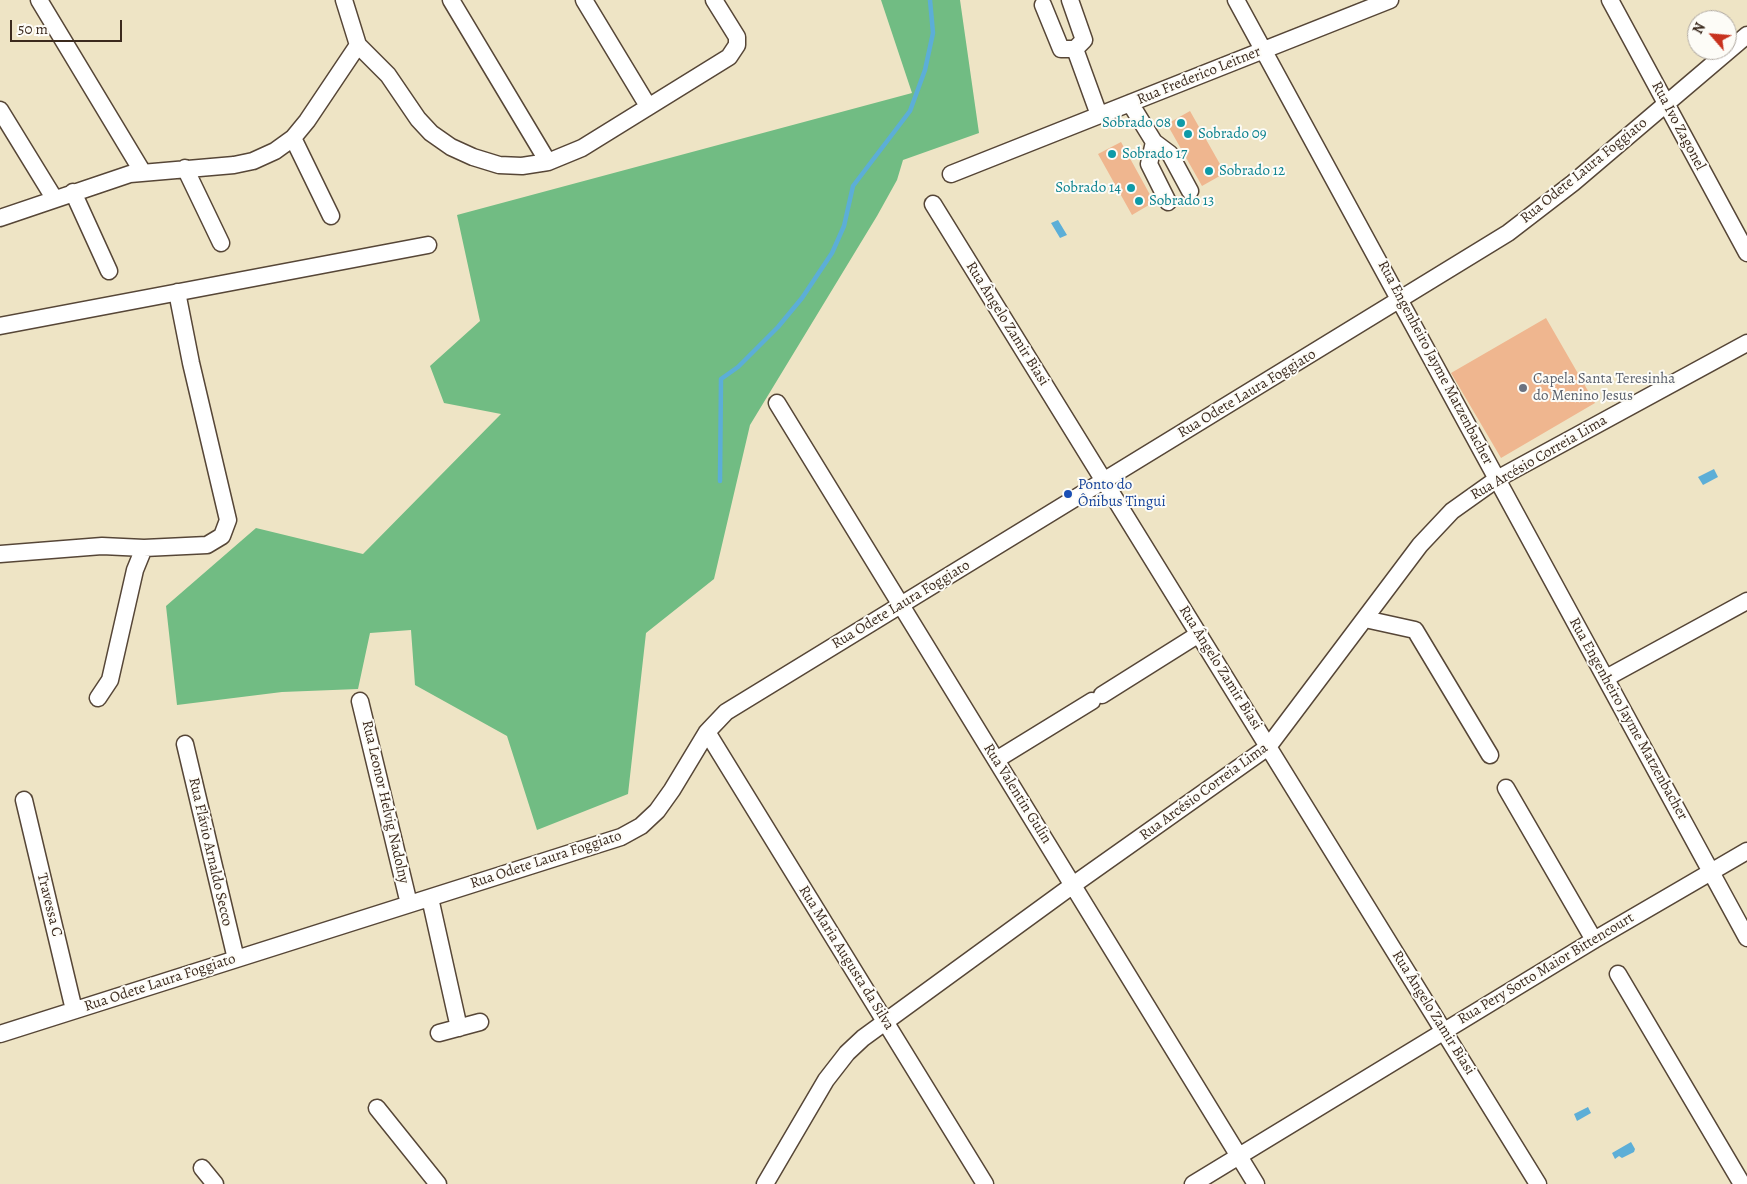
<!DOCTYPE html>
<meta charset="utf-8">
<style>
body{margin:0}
#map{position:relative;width:1747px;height:1184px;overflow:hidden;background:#eee4c5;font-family:Alegreya,serif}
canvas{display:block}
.north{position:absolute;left:1687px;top:10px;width:50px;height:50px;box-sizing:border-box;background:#fdfcf7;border:1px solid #afa8a0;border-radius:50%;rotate:297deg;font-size:14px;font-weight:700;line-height:20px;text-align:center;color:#3b2a1e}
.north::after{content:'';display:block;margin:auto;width:18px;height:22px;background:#c8321e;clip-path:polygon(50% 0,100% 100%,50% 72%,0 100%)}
.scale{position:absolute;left:10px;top:20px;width:112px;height:22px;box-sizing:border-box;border:2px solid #3b2a1e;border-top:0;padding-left:6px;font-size:15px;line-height:18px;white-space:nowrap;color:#3b2a1e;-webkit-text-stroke:4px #fdfcf7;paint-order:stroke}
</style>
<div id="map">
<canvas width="1747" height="1184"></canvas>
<div class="north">N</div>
<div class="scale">50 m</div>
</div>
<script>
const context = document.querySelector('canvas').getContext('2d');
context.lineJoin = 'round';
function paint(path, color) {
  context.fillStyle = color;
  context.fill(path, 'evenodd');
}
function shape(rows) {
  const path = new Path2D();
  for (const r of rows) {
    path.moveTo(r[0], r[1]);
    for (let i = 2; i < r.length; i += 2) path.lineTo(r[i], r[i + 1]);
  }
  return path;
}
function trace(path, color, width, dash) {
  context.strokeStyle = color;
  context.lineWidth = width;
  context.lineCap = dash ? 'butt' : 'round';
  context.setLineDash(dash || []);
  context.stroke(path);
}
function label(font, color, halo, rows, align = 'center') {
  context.font = font + ' Alegreya,serif';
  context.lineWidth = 4;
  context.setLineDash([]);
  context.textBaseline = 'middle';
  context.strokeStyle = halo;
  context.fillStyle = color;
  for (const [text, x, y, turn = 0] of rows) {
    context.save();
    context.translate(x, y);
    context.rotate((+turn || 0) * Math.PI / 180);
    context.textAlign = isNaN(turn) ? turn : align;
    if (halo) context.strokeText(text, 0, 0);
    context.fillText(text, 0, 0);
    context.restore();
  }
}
paint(shape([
 [881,0,960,0,979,133,903,160,897,180,877,216,750,425,714,579,646,633,628,794,537,830,507,736,415,685,411,630,370,633,358,689,282,692,177,705,166,606,256,528,363,554,501,414,444,403,430,366,480,321,457,215,912,93]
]), '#71bc83');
paint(shape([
 [1058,220,1067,235,1060,238,1051,223],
 [1714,469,1718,477,1703,485,1698,477],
 [1588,1107,1591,1113,1577,1121,1574,1114],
 [1631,1142,1635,1149,1634,1152,1622,1158,1619,1156,1615,1159,1612,1153]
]), '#5caed7');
trace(shape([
 [720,481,721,379,738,367,778,327,802,298,832,253,844,226,853,186,910,111,925,70,933,33,930,0]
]), '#5caed7', 4.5);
paint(shape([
 [1190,111,1225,173,1202,186,1167,124],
 [1121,142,1154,202,1132,215,1098,154],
 [1546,318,1595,403,1501,458,1451,373]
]), '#efb68f');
const minor = shape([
 [39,0,142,171],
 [344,0,358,45,388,75,418,119,431,133,451,147,473,157,499,165,522,166,548,162,582,148,729,57,737,45,737,37,714,0],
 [451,0,548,162],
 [584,0,648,106],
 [1236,0,1747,938],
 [1610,0,1747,253],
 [1043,5,1061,49,1075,49,1084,40,1070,0],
 [1075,49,1099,115],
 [1130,103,1154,142],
 [0,110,54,198],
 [293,138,331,216],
 [185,168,221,243],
 [951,174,1390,0],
 [73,192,109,271],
 [1168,202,1149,164,1154,142,1170,154,1190,191],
 [933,204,1538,1184],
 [0,218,130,174,234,165,253,161,275,151,293,138,307,121,358,45],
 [0,326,428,245],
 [777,403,1256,1184],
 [0,554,102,546,144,548],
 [1365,619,1415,630,1490,755],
 [1606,678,1747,601],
 [1102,695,1199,634],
 [98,698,110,680,135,570,144,548,207,545,222,536,228,520,191,363,177,292],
 [360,701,409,904],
 [707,732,985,1184],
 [185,744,236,959],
 [996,760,1092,701],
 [1506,788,1594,940],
 [24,800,74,1010],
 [430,898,459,1028],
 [1618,974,1742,1184],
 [439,1033,480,1022],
 [0,1034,621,837,641,826,657,811,672,790,707,732,726,712,1508,233,1573,183,1747,35],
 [377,1108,438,1184],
 [202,1168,215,1184],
 [765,1184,826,1080,847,1053,863,1038,1073,885,1268,747,1420,545,1452,511,1497,479,1747,343],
 [1193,1184,1594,940,1747,851]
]);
trace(minor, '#564637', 19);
trace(minor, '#fff', 16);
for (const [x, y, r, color] of [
 [1181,123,5,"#0f9aa8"],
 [1188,134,5,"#0f9aa8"],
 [1112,154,5,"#0f9aa8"],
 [1209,171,5,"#0f9aa8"],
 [1131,188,5,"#0f9aa8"],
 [1139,201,5,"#0f9aa8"],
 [1523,388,5,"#6b7280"],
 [1068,494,5,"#1a4fb4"]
]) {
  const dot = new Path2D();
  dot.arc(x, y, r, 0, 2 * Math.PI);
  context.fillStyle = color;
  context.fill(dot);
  trace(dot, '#fdfcf7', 2);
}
label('15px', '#3b2a1e', '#fdfcf7', [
 ["Rua Frederico Leitner",1199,76,-22],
 ["Rua Ivo Zagonel",1678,126,62],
 ["Rua Odete Laura Foggiato",1584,171,-39],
 ["Rua Ângelo Zamir Biasi",1007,324,58],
 ["Rua Engenheiro Jayme Matzenbacher",1435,363,62],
 ["Rua Odete Laura Foggiato",1247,394,-31],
 ["Rua Arcésio Correia Lima",1539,458,-30],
 ["Rua Odete Laura Foggiato",901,605,-31],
 ["Rua Ângelo Zamir Biasi",1220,668,58],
 ["Rua Engenheiro Jayme Matzenbacher",1628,719,61],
 ["Rua Arcésio Correia Lima",1204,792,-36],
 ["Rua Valentin Gulin",1017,794,58],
 ["Rua Leonor Helvig Nadolny",385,802,77],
 ["Rua Flávio Arnaldo Secco",210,852,77],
 ["Rua Odete Laura Foggiato",546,860,-18],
 ["Travessa C",49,905,76],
 ["Rua Maria Augusta da Silva",846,958,58],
 ["Rua Pery Sotto Maior Bittencourt",1546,969,-31],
 ["Rua Odete Laura Foggiato",160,983,-18],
 ["Rua Ângelo Zamir Biasi",1433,1013,58]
]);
label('15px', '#0d838f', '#fdfcf7', [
 ["Sobrado 08",1171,123,"right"],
 ["Sobrado 09",1198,134],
 ["Sobrado 17",1122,154],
 ["Sobrado 12",1219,171],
 ["Sobrado 14",1121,188,"right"],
 ["Sobrado 13",1149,201]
], 'left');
label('15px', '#5b616d', '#fdfcf7', [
 ["Capela Santa Teresinha",1533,379],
 ["do Menino Jesus",1533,396]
], 'left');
label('15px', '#164399', '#fdfcf7', [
 ["Ponto do",1078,485],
 ["Ônibus Tingui",1078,502]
], 'left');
</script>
